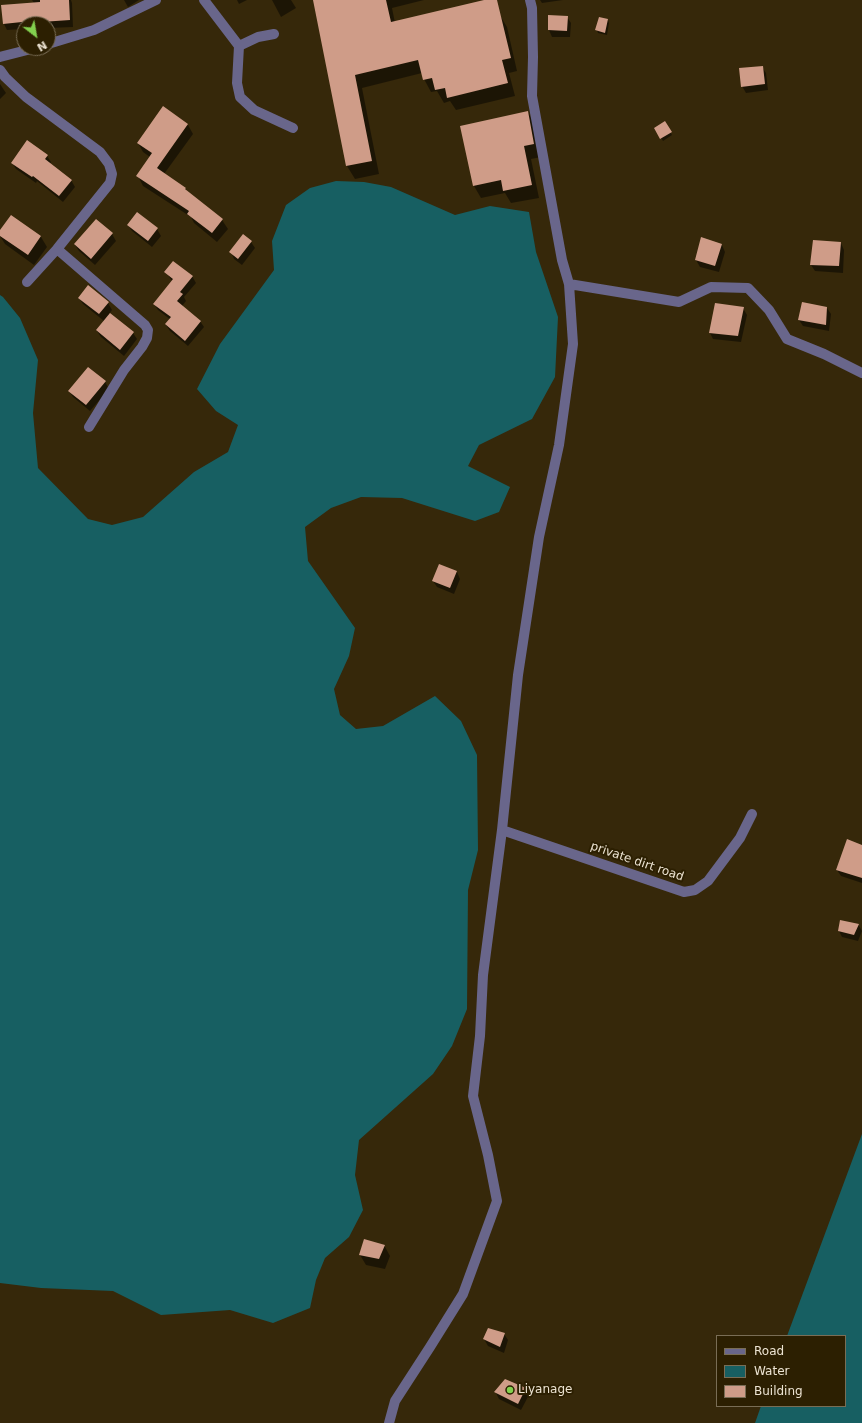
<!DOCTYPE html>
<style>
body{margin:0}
#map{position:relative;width:862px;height:1423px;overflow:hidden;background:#36280a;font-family:"DejaVu Sans",sans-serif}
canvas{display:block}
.legend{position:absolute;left:716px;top:1335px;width:130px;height:72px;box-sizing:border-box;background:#2c1f01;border:1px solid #796d55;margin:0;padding:5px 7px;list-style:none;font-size:12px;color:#ece3d2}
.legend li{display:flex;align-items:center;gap:8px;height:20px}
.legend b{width:20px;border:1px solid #796d55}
.north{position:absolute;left:16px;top:16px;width:40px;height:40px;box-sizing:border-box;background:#2c1f01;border:1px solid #796d55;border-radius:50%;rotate:149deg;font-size:11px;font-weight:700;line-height:16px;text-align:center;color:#ece3d2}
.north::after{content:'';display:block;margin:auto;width:14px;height:18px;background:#83d04e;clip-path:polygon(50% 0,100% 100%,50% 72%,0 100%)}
</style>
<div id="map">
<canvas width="862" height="1423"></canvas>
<ul class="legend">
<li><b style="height:5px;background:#69668b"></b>Road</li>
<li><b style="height:11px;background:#175f62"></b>Water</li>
<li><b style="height:11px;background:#cf9c88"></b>Building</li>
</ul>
<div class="north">N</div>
</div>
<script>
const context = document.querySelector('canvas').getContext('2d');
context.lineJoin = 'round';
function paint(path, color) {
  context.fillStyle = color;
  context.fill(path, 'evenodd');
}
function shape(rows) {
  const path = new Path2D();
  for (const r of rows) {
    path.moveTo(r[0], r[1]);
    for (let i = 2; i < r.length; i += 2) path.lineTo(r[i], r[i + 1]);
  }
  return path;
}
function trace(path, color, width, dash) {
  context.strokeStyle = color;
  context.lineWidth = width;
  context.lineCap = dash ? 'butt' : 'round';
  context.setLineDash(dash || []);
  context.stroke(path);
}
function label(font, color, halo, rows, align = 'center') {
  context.font = font + ' "DejaVu Sans",sans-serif';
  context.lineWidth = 4;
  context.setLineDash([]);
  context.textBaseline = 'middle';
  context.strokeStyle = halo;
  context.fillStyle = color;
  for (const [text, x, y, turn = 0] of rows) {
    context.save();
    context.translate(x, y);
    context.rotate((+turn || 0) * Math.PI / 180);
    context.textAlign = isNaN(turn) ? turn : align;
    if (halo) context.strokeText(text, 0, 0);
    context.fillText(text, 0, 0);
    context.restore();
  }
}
paint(shape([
 [336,181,364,182,391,187,455,215,490,206,529,212,536,252,558,317,555,377,532,419,479,445,468,466,510,487,499,512,475,521,402,498,361,497,331,508,305,527,308,561,355,628,349,656,334,689,340,715,356,729,383,726,435,696,461,721,477,755,478,850,468,890,467,1009,452,1046,433,1074,359,1140,355,1175,363,1210,349,1237,325,1258,316,1280,310,1308,273,1323,230,1310,161,1315,113,1291,41,1288,0,1283,0,295,3,297,20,318,38,360,33,413,38,468,88,519,112,525,143,517,194,472,228,452,238,425,216,411,197,389,220,344,274,270,272,241,286,205,310,188],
 [862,1134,862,1423,755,1423,761,1406,845,1406,845,1336,787,1336]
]), '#175f62');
paint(shape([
 [32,0,71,0,72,3,73,27,48,28,48,24,24,24,24,29,7,30,4,24,34,3],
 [124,0,139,0,128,7],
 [237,0,247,0,239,4],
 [272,0,291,0,296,8,281,17],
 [314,0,424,0,392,8,395,23,499,14,507,27,517,71,509,73,515,96,456,110,450,101,444,103,437,91,431,92,424,79,422,73,362,88,379,174,355,179,347,166],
 [540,0,563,0,542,3],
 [567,17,571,23,570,37,552,37,549,30],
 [599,18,608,20,609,23,607,35,598,33,597,30],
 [762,67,766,73,768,90,746,93,742,86],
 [0,84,6,93,0,99],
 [528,112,535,125,541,157,531,159,539,198,511,203,505,193,481,198,474,186],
 [665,122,672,135,663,141,655,128],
 [188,125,193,134,164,174,185,188,187,191,222,220,228,229,217,242,194,223,191,217,143,186,138,176,150,157,143,152,138,143],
 [47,156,51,162,50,164,71,180,75,187,63,202,37,181,36,183,16,169,12,163],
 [11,217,41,237,47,247,34,265,5,244,0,236,0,232],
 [128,225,157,229,161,236,152,247,132,231],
 [112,234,116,241,95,265,79,251,75,245],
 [251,242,255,248,242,265,234,259,231,252],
 [841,243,844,250,843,273,815,271,811,265],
 [722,245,725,252,719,272,700,267,696,260],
 [166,272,192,276,196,283,184,297,186,301,182,306,200,321,204,327,188,346,170,331,166,325,171,320,158,310,154,304,172,281],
 [79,298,108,303,112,310,109,314,133,333,137,339,124,356,101,337,97,331,104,321,83,304],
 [743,308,747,315,741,342,713,339,710,333],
 [827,308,831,314,829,331,803,326,799,320],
 [105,382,109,389,90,411,73,397,69,391],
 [439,565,457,572,460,579,454,594,437,587,433,581],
 [862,846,862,883,841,876,837,870],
 [858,924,862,931,858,941,842,937,839,931],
 [384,1245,390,1256,385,1269,366,1265,360,1255],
 [504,1334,508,1340,504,1353,488,1346,484,1339],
 [525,1389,529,1395,521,1410,499,1399,496,1393]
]), '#0007');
paint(shape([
 [40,0,69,0,70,20,41,22,41,20,3,24,1,5,40,2],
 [313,0,386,0,391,22,484,0,497,0,511,58,502,60,508,83,447,98,445,88,435,90,432,78,423,80,418,60,355,75,372,161,346,166],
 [548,15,568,16,567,31,548,30],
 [599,17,608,19,605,33,595,30],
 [763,66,765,84,741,87,739,68],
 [163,106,188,124,157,168,186,188,185,189,223,219,212,233,187,214,189,211,136,176,152,153,137,143],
 [528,111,534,144,524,146,532,185,503,191,501,180,473,186,460,126],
 [665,121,672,132,660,139,654,128],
 [27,140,48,155,45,159,72,180,59,196,33,176,32,177,11,163],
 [137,212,158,228,148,241,127,225],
 [11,215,41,236,28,255,0,236,0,230],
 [96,219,113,233,91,259,74,244],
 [243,234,252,241,238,259,229,252],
 [701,237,722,244,715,266,695,260],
 [813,240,841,242,839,266,810,265],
 [173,261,193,276,180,292,183,294,177,301,201,321,185,341,165,324,171,317,153,304,173,279,164,272],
 [88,285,109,302,99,314,78,298],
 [802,302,827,307,826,325,798,320],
 [715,303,744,307,738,336,709,333],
 [110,313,134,332,120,350,96,330],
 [88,367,106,381,86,405,68,391],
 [439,564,457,571,450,588,432,581],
 [847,839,862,845,862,878,836,870],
 [840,920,859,924,854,935,838,931],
 [364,1239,385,1245,379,1259,359,1255],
 [488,1328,505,1333,500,1347,483,1339],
 [505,1379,526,1388,518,1404,494,1392]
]), '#cf9c88');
trace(shape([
 [204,0,239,46,237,83,240,97,254,110,293,128],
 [48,44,94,30,156,0],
 [239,46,258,37,274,34],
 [0,57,35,48],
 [0,70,5,77,26,97,100,152,109,164,112,174,110,183,57,249,27,282],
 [57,249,145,325,148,330,147,338,142,347,124,370,89,427],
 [569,284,679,302,711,287,748,288,769,310,787,339,824,354,862,373],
 [502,830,684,892,695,890,708,881,740,838,752,814],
 [389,1423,395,1401,430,1347,463,1294,497,1201,488,1155,473,1096,480,1036,483,975,502,830,518,675,539,537,559,445,573,344,569,284,562,260,532,96,533,57,532,8,530,0]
]), '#69668b', 10);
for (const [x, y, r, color] of [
 [510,1390,4,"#83d04e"]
]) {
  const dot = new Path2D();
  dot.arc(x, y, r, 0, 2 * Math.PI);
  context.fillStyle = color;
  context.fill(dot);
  trace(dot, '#2c1f01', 1.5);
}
label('12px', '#ece3d2', '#2c1f01', [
 ["private dirt road",637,862,19]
]);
label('12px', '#ece3d2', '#2c1f01', [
 ["Liyanage",518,1390]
], 'left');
</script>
